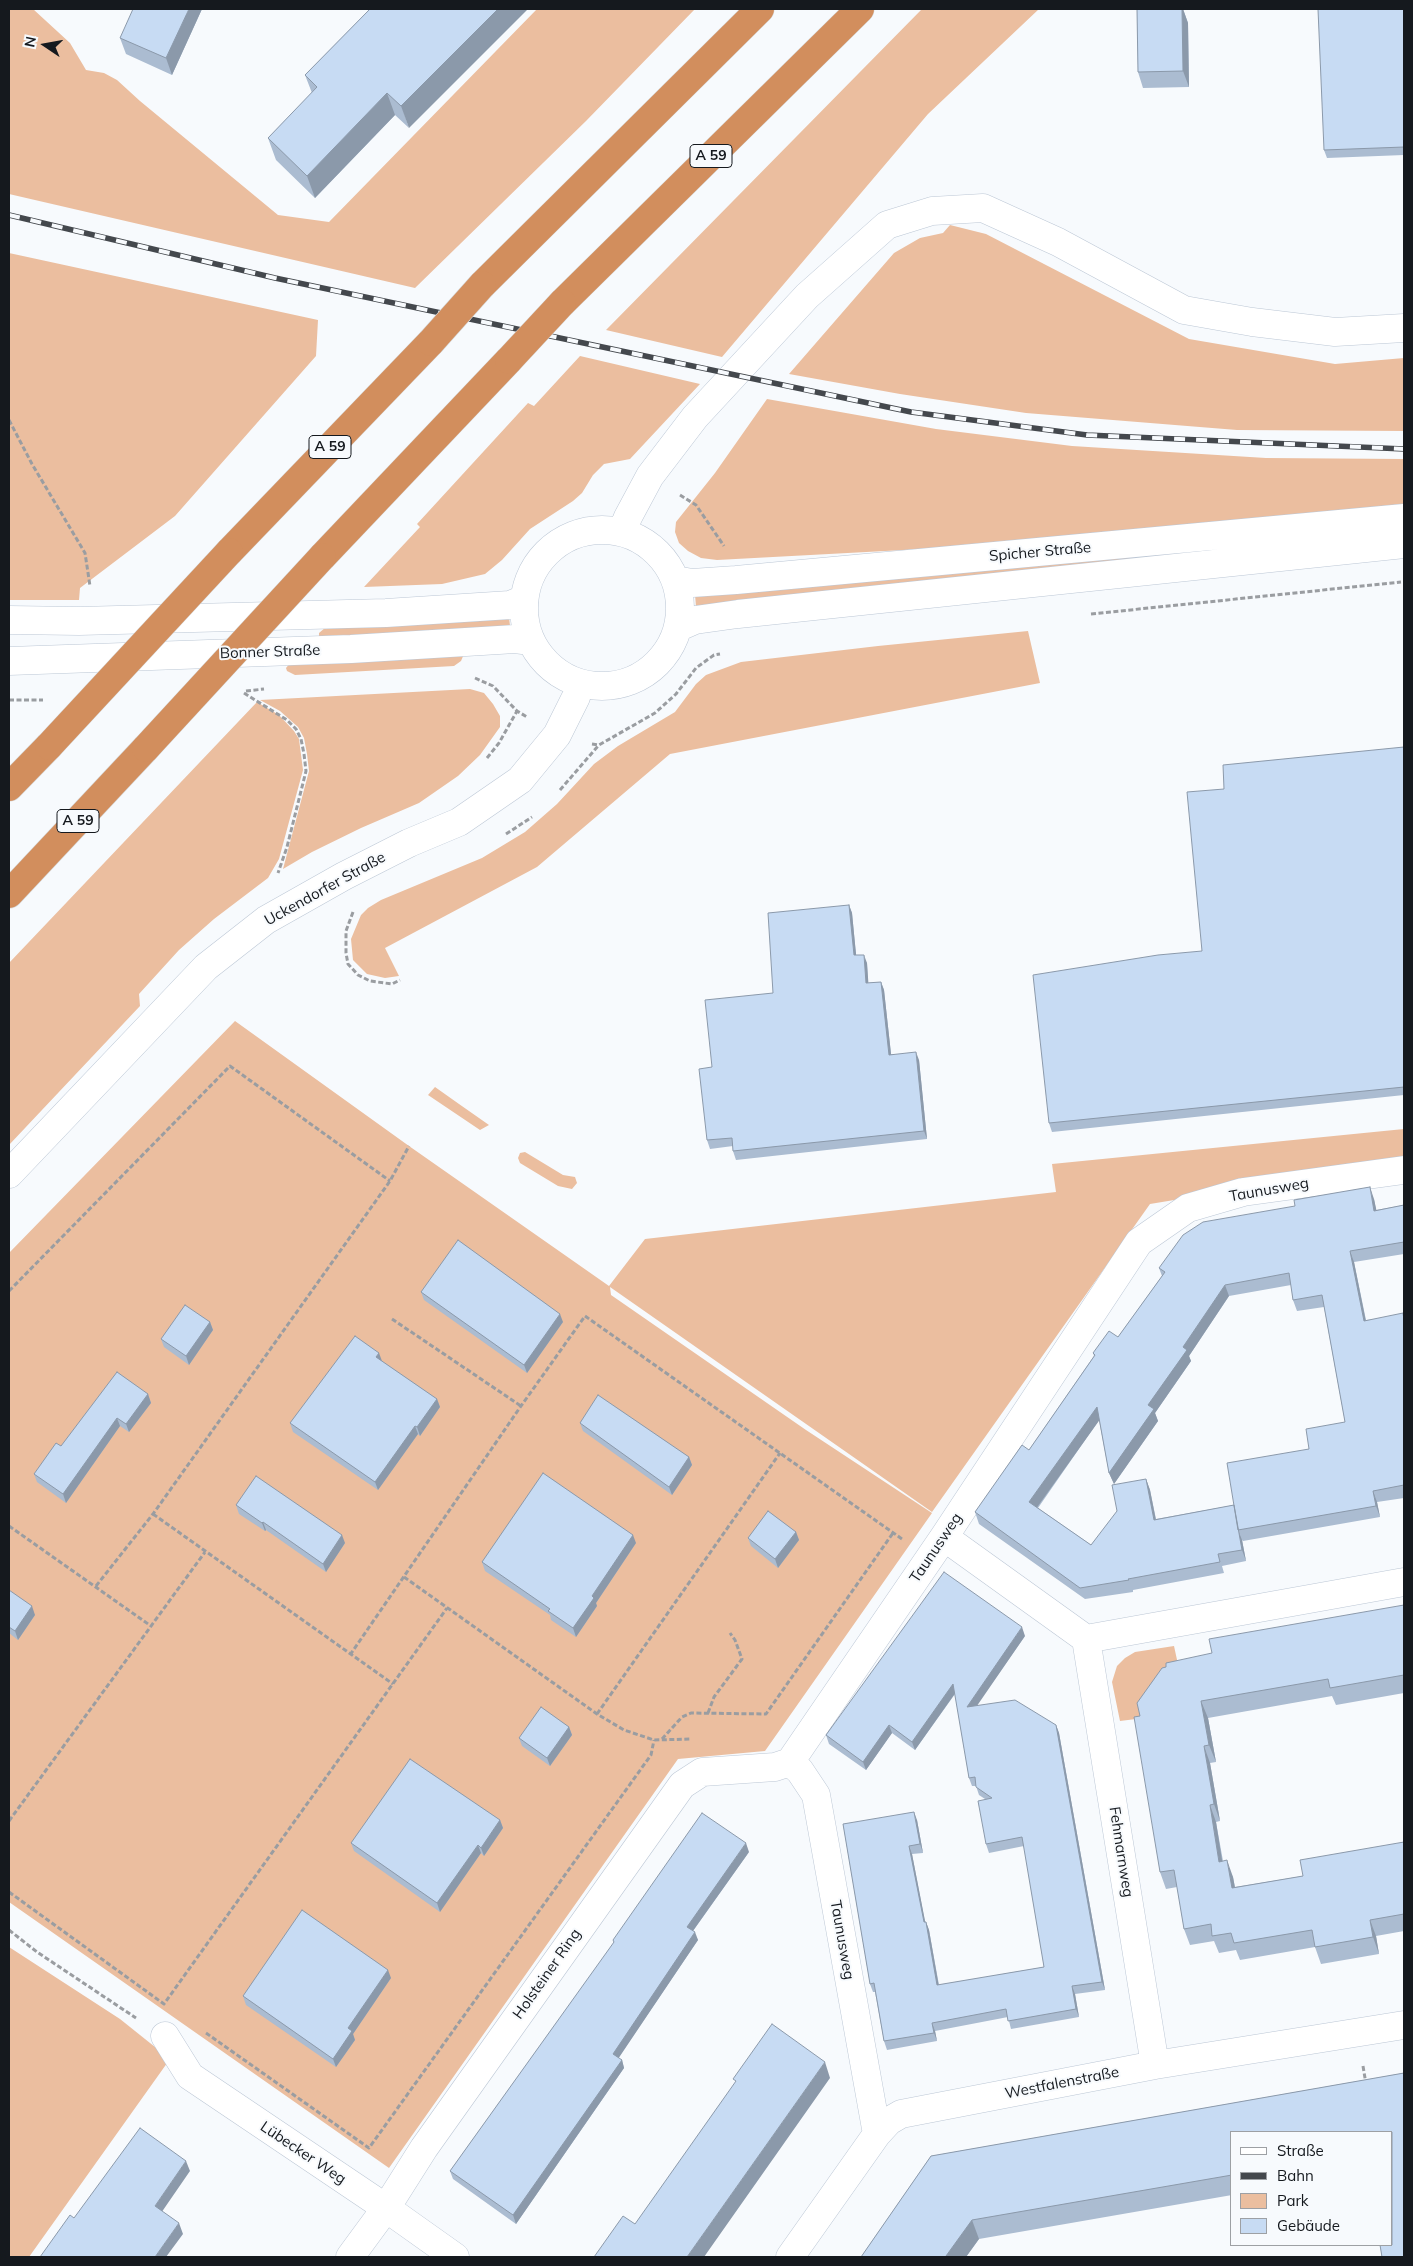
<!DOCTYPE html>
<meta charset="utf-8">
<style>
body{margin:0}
#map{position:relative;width:1413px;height:2266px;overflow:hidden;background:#f7fafd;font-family:Mulish,sans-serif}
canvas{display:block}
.frame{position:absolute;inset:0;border:10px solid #15191e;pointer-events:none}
.legend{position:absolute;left:1230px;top:2131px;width:162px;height:115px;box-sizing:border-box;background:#f7fafd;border:1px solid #9da0a4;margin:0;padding:6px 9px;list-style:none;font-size:15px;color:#15191e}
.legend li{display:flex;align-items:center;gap:10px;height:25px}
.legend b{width:25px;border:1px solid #9da0a4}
.north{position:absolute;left:20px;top:20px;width:50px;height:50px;-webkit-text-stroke:4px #f7fafd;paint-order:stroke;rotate:282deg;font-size:14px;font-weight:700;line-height:20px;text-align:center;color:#15191e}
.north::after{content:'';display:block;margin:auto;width:18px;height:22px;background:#15191e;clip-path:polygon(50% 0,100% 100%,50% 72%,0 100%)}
</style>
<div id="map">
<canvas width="1413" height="2266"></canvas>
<div class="frame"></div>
<ul class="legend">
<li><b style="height:6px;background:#fff"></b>Straße</li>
<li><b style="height:6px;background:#44484d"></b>Bahn</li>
<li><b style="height:14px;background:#ebbe9f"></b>Park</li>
<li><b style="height:14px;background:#c7dbf3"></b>Gebäude</li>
</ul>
<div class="north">N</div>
</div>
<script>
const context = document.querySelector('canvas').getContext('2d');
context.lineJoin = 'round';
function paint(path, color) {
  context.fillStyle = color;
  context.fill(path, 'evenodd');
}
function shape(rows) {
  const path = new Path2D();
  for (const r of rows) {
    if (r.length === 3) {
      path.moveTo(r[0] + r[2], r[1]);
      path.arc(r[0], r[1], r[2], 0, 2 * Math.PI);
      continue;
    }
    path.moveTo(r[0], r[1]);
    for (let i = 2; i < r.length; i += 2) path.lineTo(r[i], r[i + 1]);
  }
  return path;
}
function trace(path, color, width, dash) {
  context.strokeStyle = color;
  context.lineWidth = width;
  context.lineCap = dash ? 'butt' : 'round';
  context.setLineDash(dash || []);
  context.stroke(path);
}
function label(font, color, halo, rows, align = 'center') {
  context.font = font + ' Mulish,sans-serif';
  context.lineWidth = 4;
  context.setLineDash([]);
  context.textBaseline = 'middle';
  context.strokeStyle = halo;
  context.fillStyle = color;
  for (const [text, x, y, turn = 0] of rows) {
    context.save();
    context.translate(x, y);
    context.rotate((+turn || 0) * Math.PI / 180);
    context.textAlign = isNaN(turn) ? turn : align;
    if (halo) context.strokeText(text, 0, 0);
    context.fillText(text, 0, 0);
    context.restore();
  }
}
paint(shape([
 [11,9,33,9,70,43,86,70,104,73,117,80,140,101,278,215,329,222,537,9,695,9,586,121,415,288,9,194,9,11],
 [922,9,1039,9,928,114,722,357,606,330],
 [950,225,986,234,1189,339,1335,364,1404,358,1404,431,1237,430,1026,413,900,394,789,374,894,253,920,238,943,233],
 [9,253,318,320,316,356,175,516,80,588,79,600,9,600],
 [580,356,700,384,630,459,604,464,593,475,582,493,573,501,530,529,502,560,485,574,442,584,364,587,420,527,417,524,528,403,534,406],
 [767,399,936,429,1072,446,1266,458,1404,459,1404,504,997,545,717,560,701,558,688,551,679,543,675,532,676,522,715,473],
 [1404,525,1404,538,696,607,695,594],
 [509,617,510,626,508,629,319,637,319,633,326,627],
 [1028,631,1040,683,670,754,537,867,385,948,399,976,385,978,367,974,353,960,351,939,361,915,368,908,381,900,482,858,525,832,557,804,594,764,618,746,675,712,696,684,706,675,741,662,878,646],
 [464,654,461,661,454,666,295,675,287,671,286,668,291,662],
 [470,689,484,693,493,704,500,716,500,727,480,755,458,776,419,803,361,828,312,852,283,869,309,771,307,754,304,738,298,727,280,711,260,700],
 [257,702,279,715,294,731,299,739,303,770,279,859,268,878,214,919,179,950,139,994,140,1006,9,1145,9,963],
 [235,1021,409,1146,609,1286,645,1239,1056,1192,1052,1164,1404,1129,1404,1162,1150,1204,932,1512,610,1287,611,1295,806,1430,932,1513,765,1751,678,1759,389,2168,9,1902,9,1253],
 [435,1087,459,1104,489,1125,480,1130,428,1095],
 [525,1152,563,1175,575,1177,577,1183,572,1189,558,1186,520,1163,518,1158,520,1153],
 [1174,1646,1179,1669,1144,1718,1120,1721,1112,1682,1117,1666,1125,1658,1135,1652],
 [9,1947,120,2019,170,2059,29,2257,9,2257]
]), '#ebbe9f');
const minor = shape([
 [602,608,78],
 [622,532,628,517,650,476,695,417,807,296,887,225,932,211,983,208,1058,242,1184,310,1252,322,1335,332,1404,328],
 [675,580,692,583,736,580,1404,518],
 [9,620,79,621,386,613,510,605,524,599],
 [679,627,695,620,738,614,1404,544],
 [9,661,351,649,515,639,531,641],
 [9,1174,206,967,266,920,344,876,409,843,459,822,520,780,557,735,576,697,580,683],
 [944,1537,1086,1639,1155,2065],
 [1086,1639,1404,1582],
 [790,1762,944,1537,1139,1242,1188,1208,1243,1192,1404,1170],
 [790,1762,800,1771,816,1795,877,2134],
 [165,2036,190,2076,386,2208,455,2257],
 [350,2257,386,2208,424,2148,682,1785,702,1772,775,1767,790,1762],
 [790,2257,877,2134,889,2121,901,2114,1155,2065,1404,2025]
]);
const highway = shape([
 [482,285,760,9],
 [562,303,860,9],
 [229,552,431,342],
 [322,557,509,360],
 [9,787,49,746],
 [9,894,146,748]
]);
trace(minor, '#bcc7d5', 29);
trace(highway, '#d5d6d6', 29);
trace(shape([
 [9,420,32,464,85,553,90,586],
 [680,495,696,505,724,546],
 [1091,614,1401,582],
 [475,678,493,686,517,711,527,717],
 [246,691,264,689],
 [244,693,287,720,296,729,301,739,304,754,306,771,287,847,278,873],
 [9,700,43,700],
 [592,744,599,745,655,713,676,694,696,668,714,655,720,654],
 [487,758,499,743,517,711],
 [560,790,598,746],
 [506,834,532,817],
 [353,912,346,931,346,953,348,964,358,975,370,981,392,984,400,980],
 [9,1291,230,1066,390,1181],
 [392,1319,521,1406],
 [153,1514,393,1684],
 [9,1526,151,1626],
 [404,1577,597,1714,624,1730,654,1740,691,1739],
 [96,1586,153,1514,390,1181,409,1146],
 [350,1655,521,1406,585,1316,902,1539],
 [708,1713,714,1697,742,1659,735,1640,730,1633],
 [597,1714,780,1453],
 [662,1739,682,1717,691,1713,766,1714,893,1533],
 [9,1821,205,1552],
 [9,1892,164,2004,447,1608],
 [9,1930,37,1952,136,2018],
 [206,2033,369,2148,651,1755,654,1740],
 [1363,2066,1366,2084]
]), '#9a9da1', 3, [5, 2.5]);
trace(minor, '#fff', 28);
trace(highway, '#d28e5d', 28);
const rail = shape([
 [9,215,275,278,911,412,1087,435,1404,449]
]);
trace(rail, '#44484d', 5.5);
trace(rail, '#f7fafd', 4, [11]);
const highwayBridge = shape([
 [431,342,482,285],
 [509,360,562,303],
 [49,746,229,552],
 [146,748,322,557]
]);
trace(highwayBridge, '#d5d6d6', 29, []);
trace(highwayBridge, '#d28e5d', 28);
paint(shape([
 [202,9,172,75,126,54,120,38],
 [370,9,409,128,395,115,315,198,276,160,268,138,312,93,305,75],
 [1137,9,1183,9,1188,23,1189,87,1143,88,1138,72],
 [1404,9,1404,155,1327,158,1324,150],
 [1404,747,1404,1095,1052,1132,1049,1123,1202,951,1224,789],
 [849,905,852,913,856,955,867,963,868,983,881,982,884,990,891,1054,919,1060,927,1139,736,1160,733,1151,733,1146,710,1149,707,1140,773,993],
 [1374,1199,1376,1210,1404,1205,1404,1254,1354,1262,1366,1320,1404,1317,1404,1498,1377,1502,1380,1517,1243,1541,1242,1540,1246,1561,1222,1566,1224,1573,1133,1590,1133,1592,1085,1599,979,1524,975,1512,1029,1450,1094,1356,1093,1353,1118,1337,1162,1276,1159,1268],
 [1291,1285,1293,1300,1297,1311,1324,1307,1345,1422,1234,1505,1156,1519,1150,1490,1146,1479,1091,1545,1038,1508,1099,1420,1109,1473,1114,1484,1158,1421,1155,1413,1191,1361,1189,1356,1229,1296],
 [421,1292,563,1322,527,1373,424,1300],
 [210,1322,213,1330,189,1365,164,1347,161,1339],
 [381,1361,437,1399,440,1407,420,1436,418,1434,378,1490,293,1432,290,1423,382,1361],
 [148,1394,151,1403,129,1432,120,1426,66,1503,37,1482,34,1474,61,1446],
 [580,1423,689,1457,692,1465,672,1495,583,1431],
 [236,1505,345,1543,326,1572,266,1530,265,1531,239,1514],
 [796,1532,799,1540,778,1568,751,1546,748,1538],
 [636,1543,596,1603,597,1606,576,1637,551,1620,550,1615,485,1571,482,1562],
 [9,1590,35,1615,18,1640,9,1633],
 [1404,1605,1404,1693,1336,1705,1332,1696,1208,1718,1216,1762,1210,1763,1220,1821,1216,1822,1223,1861,1233,1877,1235,1887,1303,1876,1404,1842,1404,1931,1376,1936,1379,1954,1321,1964,1315,1947,1240,1960,1236,1950,1219,1953,1214,1941,1190,1945,1184,1929,1177,1887,1166,1889,1160,1872,1140,1716,1212,1653],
 [1025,1636,976,1706,1056,1725,1059,1733,1105,1990,1075,1994,1079,2017,1011,2029,1008,2017,935,2031,937,2041,887,2050,884,2041,875,1992,873,1992,870,1984,843,1824,917,1820,923,1853,912,1854,925,1922,926,1922,929,1930,939,1985,1044,1967,1024,1846,989,1853,986,1844,985,1799,979,1795,976,1786,972,1786,969,1778,955,1694,915,1750,892,1733,866,1770,829,1744,826,1735],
 [569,1727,572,1735,550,1766,522,1746,519,1738],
 [500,1820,503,1828,484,1856,481,1853,440,1912,354,1851,351,1843],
 [749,1852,693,1931,698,1940,618,2058,622,2060,624,2068,516,2224,453,2179,450,2171,614,1943,613,1940],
 [391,1978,353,2034,355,2040,336,2067,246,2005,243,1996],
 [1404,2073,1404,2257,1382,2257,1380,2245,1392,2245,1392,2132,1232,2132,1232,2195,979,2239,966,2257,861,2257,931,2156]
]), '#abbcd1');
paint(shape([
 [189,9,202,9,172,75,166,58],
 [498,9,528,9,409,128,401,106],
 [1182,9,1183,9,1188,23,1189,87,1183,71],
 [387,93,395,115,315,198,307,176],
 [849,905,852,913,857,964,854,955],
 [864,955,867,963,869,992,866,983],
 [881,982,884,990,892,1063,889,1055],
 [916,1052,919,1060,927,1139,924,1131],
 [1370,1187,1374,1199,1379,1222,1374,1211],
 [1350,1251,1354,1262,1368,1332,1364,1321],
 [1225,1285,1229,1296,1189,1356,1191,1361,1155,1413,1158,1421,1114,1484,1109,1473,1148,1405,1183,1347],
 [560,1314,563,1322,527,1373,524,1365],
 [210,1322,213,1330,189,1365,186,1356],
 [379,1353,382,1361,379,1366,376,1357],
 [148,1394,151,1403,129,1432,126,1424],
 [437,1399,440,1407,420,1436,417,1427],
 [1097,1407,1101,1418,1033,1513,1029,1502],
 [117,1418,120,1426,66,1503,63,1494],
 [415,1426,418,1434,378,1490,375,1482],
 [689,1457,692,1465,672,1495,669,1487],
 [1146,1479,1150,1490,1158,1531,1154,1520],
 [1373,1491,1377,1502,1380,1517,1376,1506],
 [1234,1505,1238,1530,1242,1540,1246,1561,1242,1550],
 [263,1522,266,1530,265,1531,262,1523],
 [796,1532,799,1540,778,1568,775,1559],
 [342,1535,345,1543,326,1572,323,1564],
 [633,1535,636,1543,596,1603,597,1606,576,1637,573,1628,592,1596],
 [32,1606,35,1615,18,1640,15,1631],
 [1022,1627,1025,1636,970,1716,967,1707],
 [953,1684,956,1692,915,1750,912,1742],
 [1201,1701,1208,1718,1216,1762,1209,1745],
 [889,1725,892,1733,866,1770,863,1762],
 [1056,1725,1059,1733,1105,1990,1102,1982],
 [569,1727,572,1735,550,1766,547,1758],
 [1204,1746,1210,1763,1220,1821,1214,1804],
 [1210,1805,1216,1822,1225,1879,1219,1862],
 [914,1812,917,1820,923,1853,920,1844],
 [500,1820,503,1828,484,1856,481,1848],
 [746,1843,749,1852,690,1935,687,1927],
 [478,1845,481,1853,440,1912,437,1903],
 [909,1846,912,1854,927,1931,924,1922],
 [1227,1860,1233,1877,1238,1905,1232,1888],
 [1370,1920,1376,1936,1379,1954,1373,1937],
 [926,1922,929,1930,940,1993,937,1985],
 [695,1932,698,1940,616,2062,613,2054],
 [388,1970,391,1978,353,2034,355,2040,336,2067,333,2059,348,2028],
 [1072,1986,1075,1994,1079,2017,1076,2009],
 [932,2023,935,2031,937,2041,934,2033],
 [622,2060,624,2068,516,2224,513,2215],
 [825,2062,830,2078,704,2257,687,2257],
 [186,2161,190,2171,159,2216,155,2206],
 [972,2220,979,2239,966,2257,947,2257,946,2256],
 [179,2223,183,2234,166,2257,155,2257]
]), '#8b99aa');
const building = shape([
 [133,9,189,9,166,58,120,38,133,9],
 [370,9,498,9,401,106,387,93,307,176,268,138,317,87,305,75,370,9],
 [1137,9,1182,9,1183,71,1138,72,1137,9],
 [1318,9,1404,9,1404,147,1324,150,1318,9],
 [1404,747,1404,1087,1049,1123,1033,975,1158,955,1202,951,1187,792,1224,789,1223,765,1404,747],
 [849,905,854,955,864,955,866,983,881,982,889,1055,916,1052,924,1131,733,1151,732,1138,707,1140,699,1069,712,1067,705,1000,773,993,768,913,849,905],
 [1370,1187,1374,1211,1404,1205,1404,1242,1350,1251,1364,1321,1403,1313,1404,1320,1404,1485,1373,1491,1376,1506,1238,1530,1227,1463,1309,1449,1306,1429,1345,1422,1322,1295,1293,1300,1289,1273,1225,1285,1183,1347,1187,1350,1148,1405,1154,1409,1109,1473,1097,1407,1029,1502,1091,1545,1117,1511,1112,1485,1146,1479,1154,1520,1234,1505,1242,1550,1218,1554,1220,1562,1128,1579,1129,1580,1080,1588,975,1512,1022,1445,1029,1450,1095,1355,1093,1353,1109,1331,1118,1337,1165,1272,1159,1268,1183,1235,1203,1222,1295,1206,1294,1200,1370,1187],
 [458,1240,560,1314,524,1365,421,1292,458,1240],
 [185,1305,210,1322,186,1356,161,1339,185,1305],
 [355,1336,379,1353,376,1357,437,1399,417,1427,415,1426,375,1482,290,1423,355,1336],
 [117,1372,148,1394,126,1424,117,1418,63,1494,34,1474,56,1443,61,1446,117,1372],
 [598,1395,689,1457,669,1487,580,1423,598,1395],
 [543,1473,633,1535,592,1596,594,1598,573,1628,548,1611,550,1609,482,1562,543,1473],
 [256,1476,342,1535,323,1564,263,1522,262,1523,236,1505,256,1476],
 [768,1511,796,1532,775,1559,748,1538,768,1511],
 [944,1572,1022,1627,967,1707,1015,1700,1056,1725,1102,1982,1072,1986,1076,2009,1008,2021,1006,2009,932,2023,934,2033,884,2041,874,1983,870,1984,843,1824,914,1812,920,1844,909,1846,924,1922,926,1922,937,1985,1044,1967,1022,1837,986,1844,978,1801,992,1798,976,1787,975,1777,969,1778,953,1684,912,1742,889,1725,863,1762,826,1735,944,1572],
 [9,1590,32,1606,15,1631,9,1627,9,1590],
 [1404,1605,1404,1675,1330,1688,1328,1679,1201,1701,1209,1745,1204,1746,1214,1804,1210,1805,1219,1862,1227,1860,1232,1888,1303,1876,1300,1860,1404,1842,1404,1914,1370,1920,1373,1937,1315,1947,1312,1930,1234,1943,1231,1933,1212,1936,1211,1924,1184,1929,1174,1870,1160,1872,1134,1717,1140,1716,1137,1703,1162,1668,1166,1667,1166,1663,1212,1653,1209,1639,1404,1605],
 [541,1707,569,1727,547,1758,519,1738,541,1707],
 [410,1759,500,1820,481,1848,478,1845,437,1903,351,1843,410,1759],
 [702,1813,746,1843,687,1927,695,1932,613,2054,622,2060,513,2215,450,2171,614,1942,613,1940,702,1813],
 [302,1910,388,1970,348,2028,352,2031,333,2059,243,1996,302,1910],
 [772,2024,825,2062,687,2257,594,2257,623,2216,635,2224,736,2081,733,2079,772,2024],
 [1404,2073,1404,2257,1382,2257,1380,2245,1392,2245,1392,2132,1232,2132,1232,2175,972,2220,946,2256,949,2257,861,2257,931,2156,1404,2073],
 [140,2128,186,2161,155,2206,179,2223,155,2257,40,2257,70,2215,74,2218,140,2128]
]);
paint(building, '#c7dbf3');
trace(building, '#8b99aa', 1);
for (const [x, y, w] of [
 [711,156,42],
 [330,447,42],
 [78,821,42]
]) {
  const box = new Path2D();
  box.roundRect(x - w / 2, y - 11.5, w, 23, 4);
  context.fillStyle = '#f7fafd';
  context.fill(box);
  trace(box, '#15191e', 1);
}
label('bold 14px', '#15191e', null, [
 ["A 59",711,156],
 ["A 59",330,447],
 ["A 59",78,821]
]);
label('15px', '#15191e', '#f7fafd', [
 ["Spicher Straße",1040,552,-5],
 ["Bonner Straße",270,652,-2],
 ["Uckendorfer Straße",325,889,-29],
 ["Taunusweg",1269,1190,-10],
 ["Taunusweg",936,1548,-56],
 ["Fehmarnweg",1121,1852,81],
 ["Taunusweg",842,1940,80],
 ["Holsteiner Ring",547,1974,-55],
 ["Westfalenstraße",1062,2083,-11],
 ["Lübecker Weg",303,2153,34]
]);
</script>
